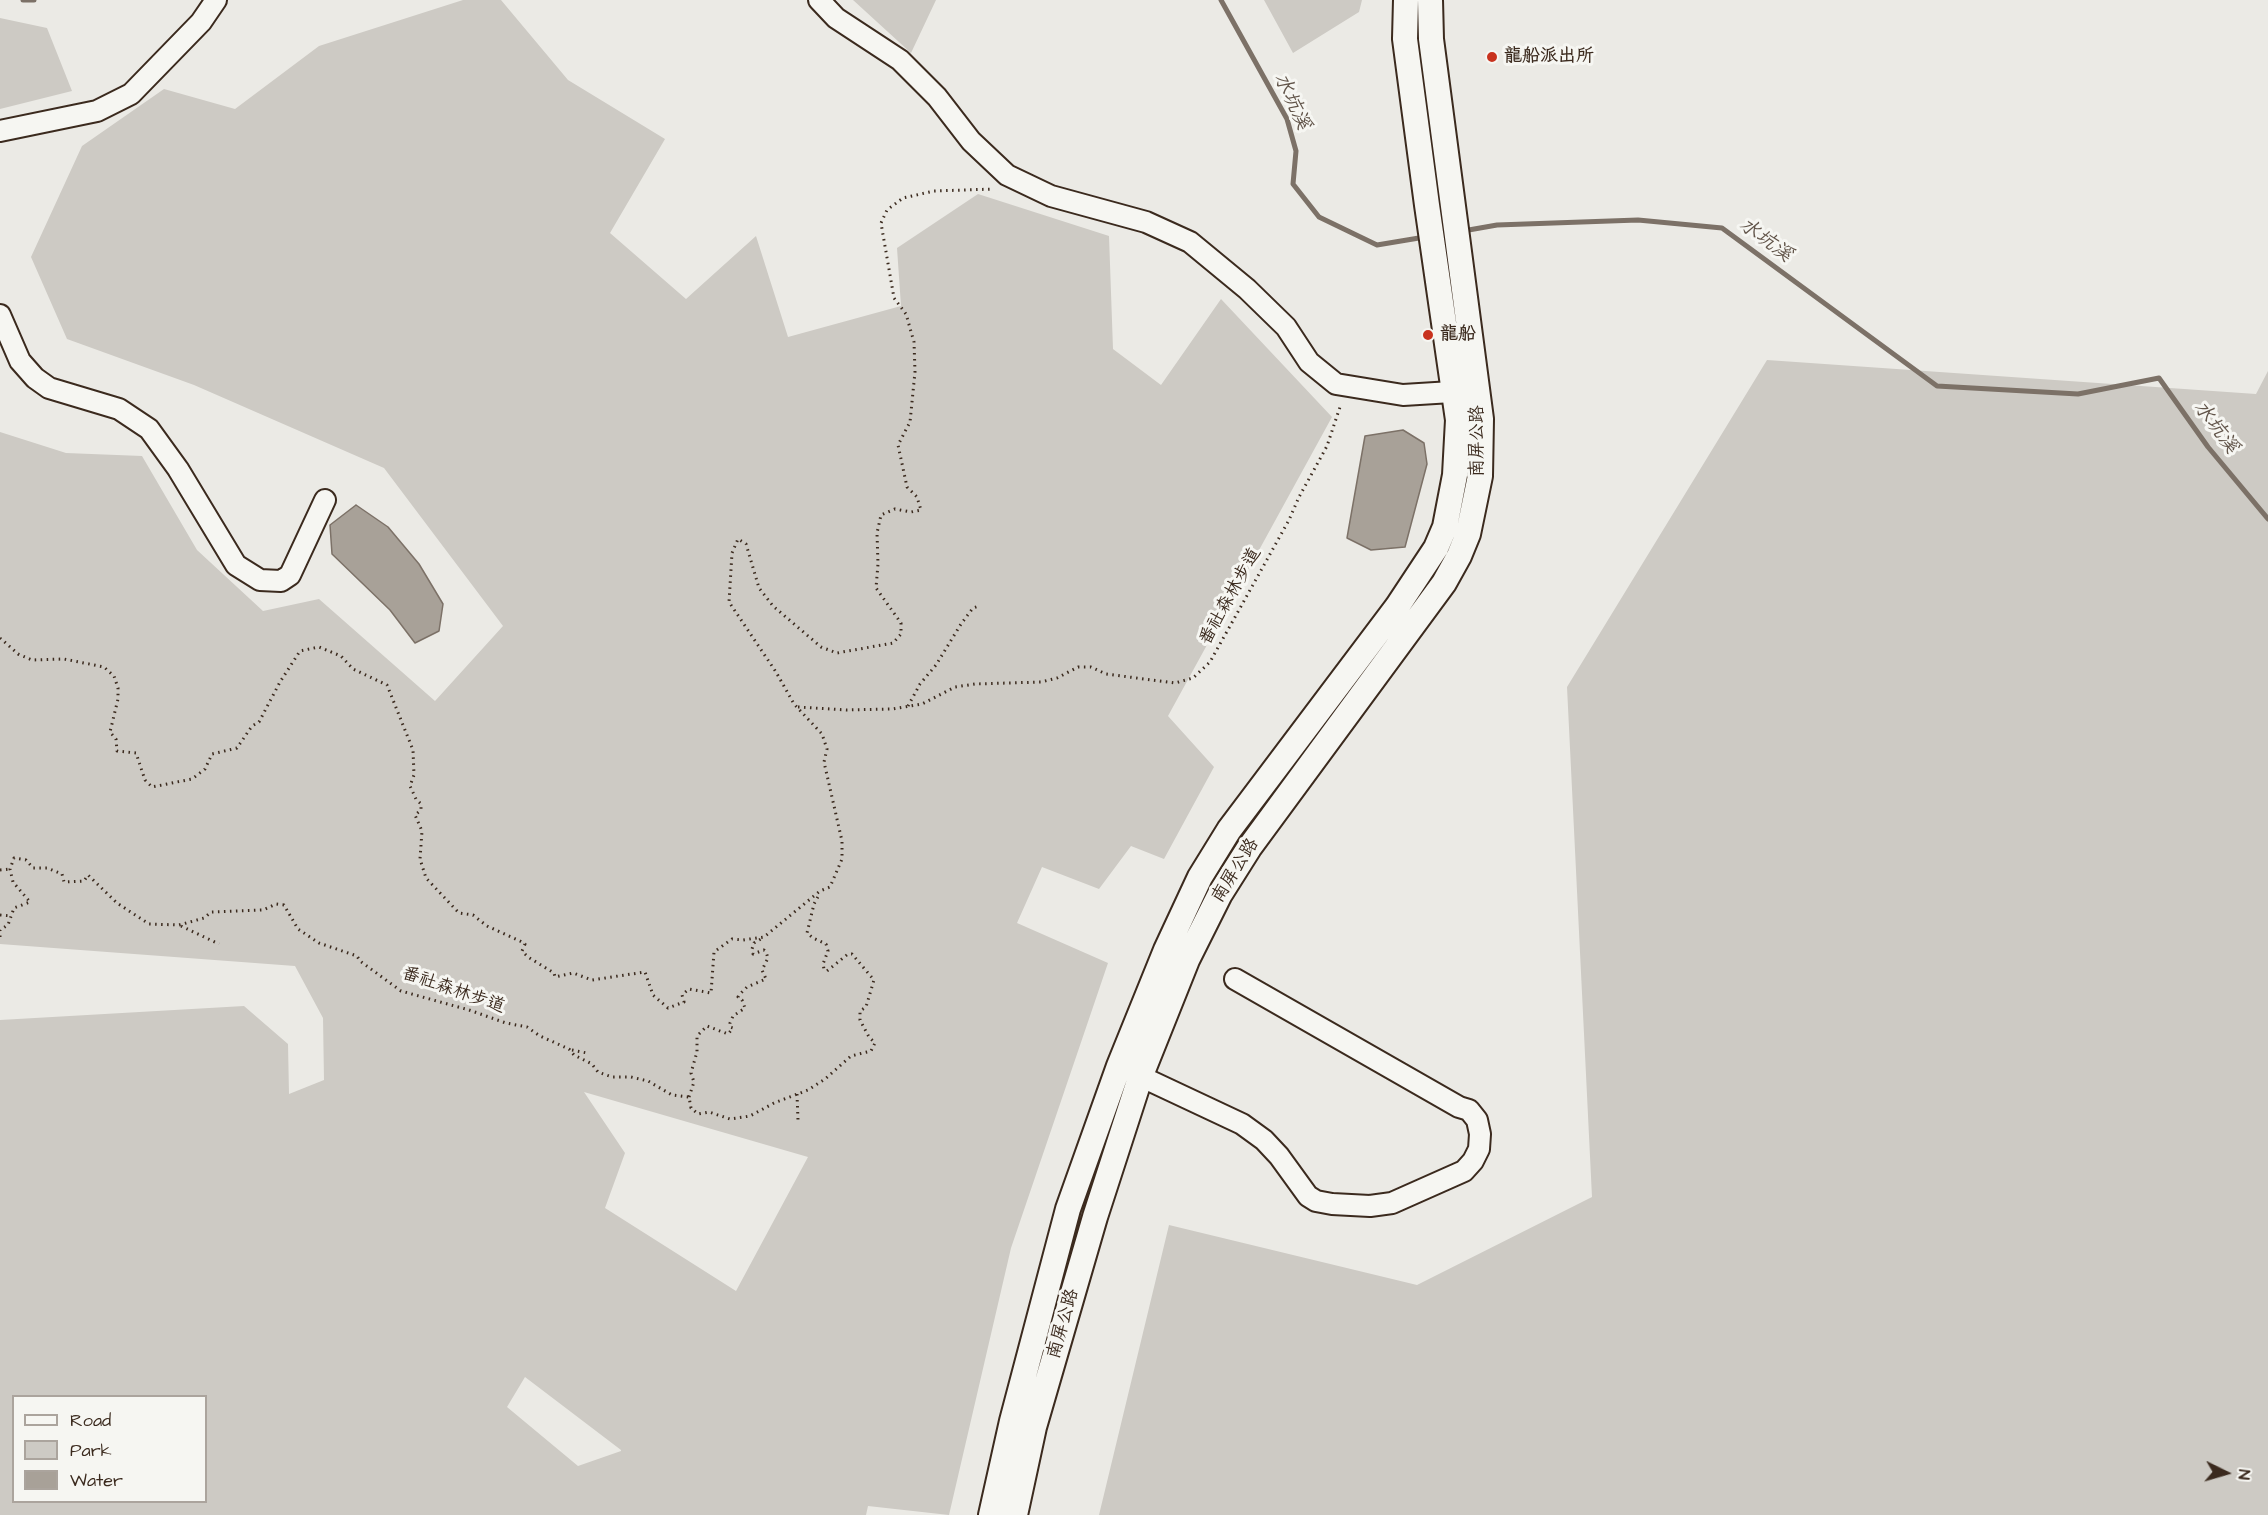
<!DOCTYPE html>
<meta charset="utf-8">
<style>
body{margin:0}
#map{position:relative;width:2268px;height:1515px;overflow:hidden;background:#ebeae5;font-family:"Architects Daughter",sans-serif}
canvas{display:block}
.legend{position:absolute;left:12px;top:1395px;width:195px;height:108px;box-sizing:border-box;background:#f6f6f2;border:2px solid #aba49d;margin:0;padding:8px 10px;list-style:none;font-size:18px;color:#3b2a1e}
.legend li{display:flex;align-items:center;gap:12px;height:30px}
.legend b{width:30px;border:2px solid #aba49d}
.north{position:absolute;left:2196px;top:1443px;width:60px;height:60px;-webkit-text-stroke:4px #f6f6f2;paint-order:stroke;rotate:95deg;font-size:16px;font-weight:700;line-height:24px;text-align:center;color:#3b2a1e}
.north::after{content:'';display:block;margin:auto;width:21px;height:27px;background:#3b2a1e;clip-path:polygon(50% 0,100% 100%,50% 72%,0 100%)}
</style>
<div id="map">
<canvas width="2268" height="1515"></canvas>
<ul class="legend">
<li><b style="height:8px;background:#f6f6f2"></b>Road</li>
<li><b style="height:16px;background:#cdcac4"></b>Park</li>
<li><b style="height:16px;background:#a8a198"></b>Water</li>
</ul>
<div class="north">N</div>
</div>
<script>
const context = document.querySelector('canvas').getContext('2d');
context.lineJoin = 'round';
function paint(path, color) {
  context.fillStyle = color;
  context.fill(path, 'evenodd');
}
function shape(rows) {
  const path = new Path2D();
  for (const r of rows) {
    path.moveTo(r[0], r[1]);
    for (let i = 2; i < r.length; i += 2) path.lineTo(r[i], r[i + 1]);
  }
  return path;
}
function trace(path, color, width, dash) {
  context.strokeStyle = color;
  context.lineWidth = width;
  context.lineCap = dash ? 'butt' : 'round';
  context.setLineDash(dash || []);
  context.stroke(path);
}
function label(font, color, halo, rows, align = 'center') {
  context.font = font + ' "Architects Daughter","LXGW WenKai TC",sans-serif';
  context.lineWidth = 6;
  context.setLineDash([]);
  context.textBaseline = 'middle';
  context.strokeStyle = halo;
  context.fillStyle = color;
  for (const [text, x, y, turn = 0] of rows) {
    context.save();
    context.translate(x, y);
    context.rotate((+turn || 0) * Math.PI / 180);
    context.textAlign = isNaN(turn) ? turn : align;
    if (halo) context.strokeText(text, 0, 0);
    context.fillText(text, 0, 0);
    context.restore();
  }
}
paint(shape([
 [463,0,501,0,568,80,665,139,610,233,686,299,756,236,788,337,901,306,897,248,978,194,1109,236,1113,349,1161,385,1221,299,1332,417,1168,716,1214,767,1164,859,1131,846,1099,889,1042,867,1017,923,1108,963,1011,1248,949,1515,868,1506,866,1515,0,1515,0,1020,244,1006,288,1044,289,1094,324,1080,323,1018,295,966,0,944,0,432,66,453,142,456,197,550,263,611,319,599,435,701,503,626,384,468,194,385,67,339,31,257,82,146,164,89,235,109,319,46],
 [584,1092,808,1157,736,1291,605,1208,625,1153],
 [525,1377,621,1450,621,1451,578,1466,507,1407],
 [14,1396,206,1396,206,1502,14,1502],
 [853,0,936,0,911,53],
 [1264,0,1362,0,1359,12,1293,53],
 [0,18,47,28,72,91,0,109],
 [1767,360,2256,394,2268,371,2268,1515,1099,1515,1169,1225,1417,1285,1592,1197,1567,687]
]), '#cdcac4');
const water = shape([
 [1403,430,1424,443,1427,464,1405,547,1371,550,1347,538,1365,436,1403,430],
 [356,505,388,527,419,564,443,604,439,631,415,643,390,610,332,554,330,525,356,505]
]);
paint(water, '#a8a198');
trace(water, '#7c7167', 1.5);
trace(shape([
 [23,0,34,0],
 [1221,0,1287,119,1296,151,1293,184,1319,217,1377,245,1425,237],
 [1463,231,1497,225,1638,220,1722,228,1937,386,2078,394,2159,378,2208,447,2268,519]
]), '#7c7167', 5);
const minor = shape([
 [819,0,836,18,900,60,937,97,971,141,1007,175,1051,196,1146,222,1190,242,1247,289,1286,327,1309,362,1336,384,1403,395,1468,391],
 [0,131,97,111,131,94,201,22,216,0],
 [0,315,20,361,35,378,49,388,119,409,149,429,178,469,236,565,260,580,281,581,290,575,325,500],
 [1127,1070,1242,1124,1264,1140,1279,1156,1308,1196,1316,1201,1332,1204,1370,1206,1392,1203,1464,1171,1473,1161,1479,1149,1480,1134,1477,1120,1469,1110,1459,1107,1235,979]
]);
const major = shape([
 [991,1515,1012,1421,1068,1209,1119,1066,1166,950,1200,877,1229,830,1397,607,1436,548,1445,527,1455,475,1458,420,1427,205,1405,39,1406,0],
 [1015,1515,1034,1427,1095,1217,1141,1075,1187,960,1220,894,1249,848,1444,583,1459,556,1468,534,1480,476,1481,419,1431,39,1430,0]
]);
trace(minor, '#3b2a1e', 24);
trace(major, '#3b2a1e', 28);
trace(shape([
 [0,638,18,654,32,660,64,659,104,667,114,676,118,688,118,699,110,732,116,739,117,751,136,753,145,780,152,787,192,779,205,769,212,754,237,748,252,726,259,722,280,682,300,651,319,647,341,656,353,669,387,685,413,750,414,775,410,786,416,799,421,804,421,810,415,815,422,831,420,859,426,878,459,913,473,915,487,926,520,941,525,944,522,951,528,957,554,973,555,977,573,973,592,980,645,972,653,995,668,1008,684,1002,682,995,689,989,711,993,714,952,732,939,743,940,764,937,820,891,830,887,842,859,842,841,824,762,827,749,822,734,794,704,776,672,729,602,732,553,738,539,746,544,759,588,773,606,821,647,837,653,893,643,901,634,901,623,876,588,878,564,877,533,881,515,895,509,911,512,921,510,917,497,907,487,898,445,910,422,915,372,914,342,906,314,894,298,881,223,887,210,903,198,934,191,994,189],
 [908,706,920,684,936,665,961,624,973,608,979,606],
 [798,707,846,710,893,709,922,704,955,687,975,684,1041,682,1057,678,1078,667,1091,667,1106,674,1175,683,1193,678,1210,662,1289,520,1299,497,1327,446,1341,404],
 [0,870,10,869],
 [0,915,12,916],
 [181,926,219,944],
 [0,937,0,930,8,925,14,908,30,902,13,882,10,869,14,858,26,860,33,868,47,868,62,874,64,882,84,881,88,875,117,903,149,924,179,925,204,918,211,912,263,910,276,904,284,905,298,929,319,943,357,956,360,961,401,991,469,1010,506,1023,527,1027,540,1036,569,1049,574,1055,592,1064,598,1072,612,1077,631,1077,648,1081,672,1095,689,1097,691,1108,698,1114,709,1112,730,1119,750,1116,774,1103,808,1090,825,1079,851,1056,871,1051,875,1043,869,1037,860,1020,860,1011,866,1007,874,980,852,954,848,954,827,971,824,969,823,964,828,951,826,944,813,938,807,933,814,904,820,893],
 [572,1050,587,1053],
 [797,1094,798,1120],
 [689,1097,694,1082,691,1073,697,1052,697,1036,707,1026,728,1034,733,1028,730,1027,730,1023,733,1016,745,1008,742,1000,738,997,739,995,747,987,766,979,762,970,768,958,766,952,764,950,753,954,752,949,754,943,761,939]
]), '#3b2a1e', 3, [1.5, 4.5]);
trace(minor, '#f6f6f2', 20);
trace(major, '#f6f6f2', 24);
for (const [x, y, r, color] of [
 [1492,57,6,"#c8321e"],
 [1428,335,6,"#c8321e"]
]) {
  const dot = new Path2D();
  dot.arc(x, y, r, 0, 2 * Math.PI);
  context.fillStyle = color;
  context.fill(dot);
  trace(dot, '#f6f6f2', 2);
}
label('bold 18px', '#3b2a1e', '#f6f6f2', [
 ["龍船派出所",1504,57],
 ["龍船",1440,335]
], 'left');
label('18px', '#3b2a1e', '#f6f6f2', [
 ["南屏公路",1478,441,-90],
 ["番社森林步道",1231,597,-61],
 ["南屏公路",1236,871,-58],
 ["番社森林步道",453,991,19],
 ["南屏公路",1064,1324,-74]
]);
label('italic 20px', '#615449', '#f6f6f2', [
 ["水坑溪",1291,102,65],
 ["水坑溪",1765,241,36],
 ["水坑溪",2215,428,53]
]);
</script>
